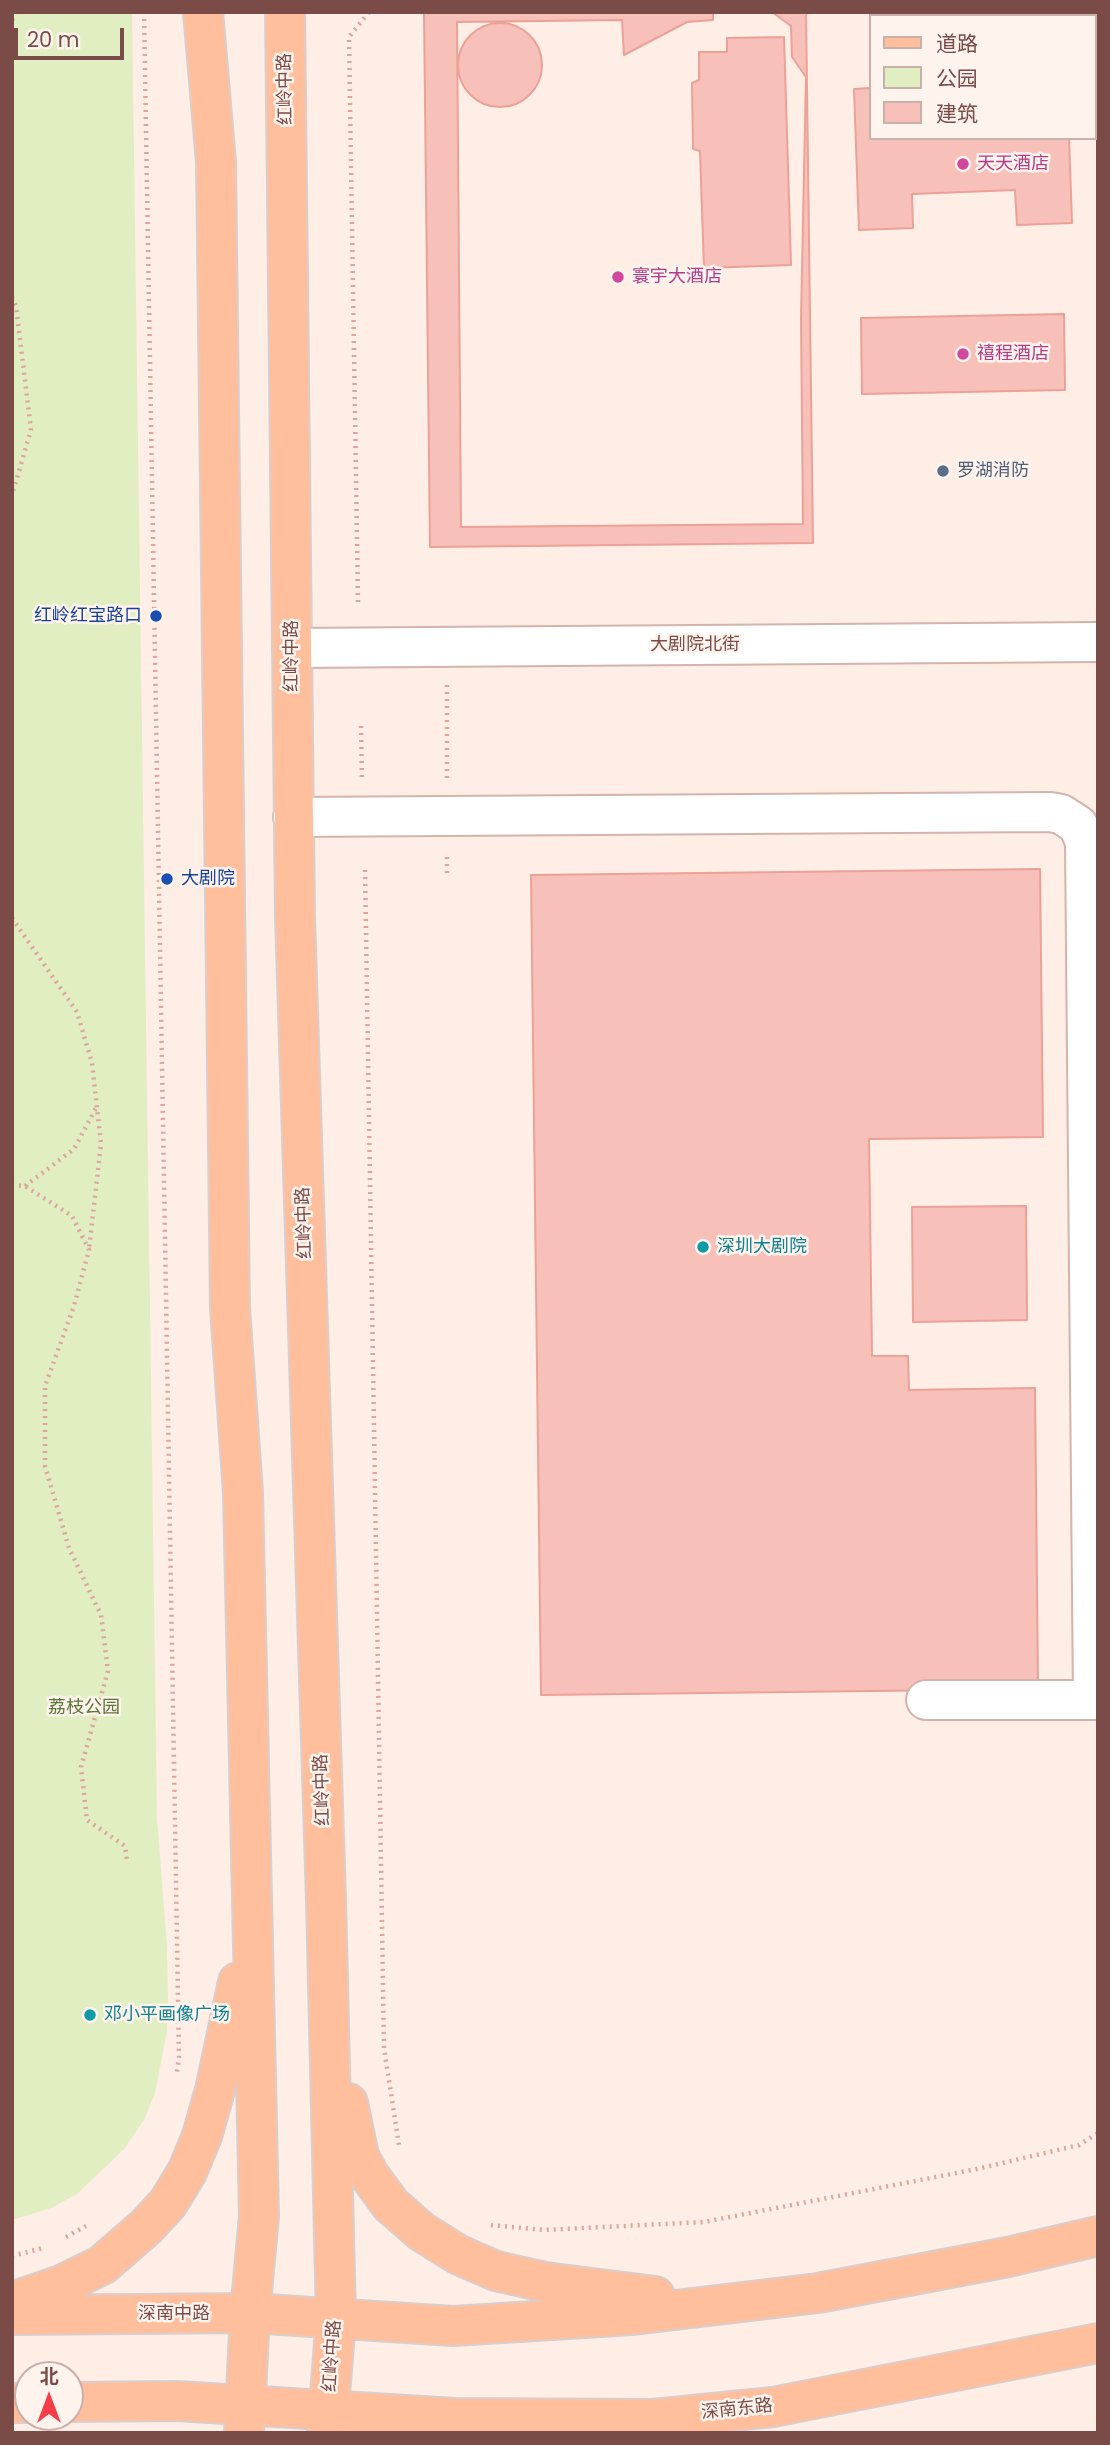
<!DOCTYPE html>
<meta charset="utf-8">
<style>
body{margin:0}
#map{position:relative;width:1110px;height:2445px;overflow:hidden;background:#feeee5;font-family:Poppins,"Noto Sans SC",sans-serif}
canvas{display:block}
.frame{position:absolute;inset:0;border:14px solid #7b4b47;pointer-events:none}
.legend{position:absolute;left:869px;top:14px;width:228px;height:126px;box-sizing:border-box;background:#fff3ee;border:2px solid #cab0ab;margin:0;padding:9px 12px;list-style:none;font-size:21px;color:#7b4b47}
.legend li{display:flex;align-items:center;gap:14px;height:35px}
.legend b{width:35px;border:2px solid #cab0ab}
.north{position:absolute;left:14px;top:2361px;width:70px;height:70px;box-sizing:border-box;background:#fff3ee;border:2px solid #cab0ab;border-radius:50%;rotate:0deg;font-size:19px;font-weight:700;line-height:28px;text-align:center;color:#7b4b47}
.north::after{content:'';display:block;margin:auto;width:24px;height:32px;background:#f53e47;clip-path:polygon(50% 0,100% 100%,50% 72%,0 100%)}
.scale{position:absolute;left:14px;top:28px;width:110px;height:32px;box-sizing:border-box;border:4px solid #7b4b47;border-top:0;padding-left:9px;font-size:21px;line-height:24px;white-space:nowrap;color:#7b4b47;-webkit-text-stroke:5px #fff3ee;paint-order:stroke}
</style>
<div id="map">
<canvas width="1110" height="2445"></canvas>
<div class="frame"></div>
<ul class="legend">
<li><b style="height:9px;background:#ffbf9c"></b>道路</li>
<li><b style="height:19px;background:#e0eec2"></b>公园</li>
<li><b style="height:19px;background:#f7c1ba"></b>建筑</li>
</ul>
<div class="north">北</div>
<div class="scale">20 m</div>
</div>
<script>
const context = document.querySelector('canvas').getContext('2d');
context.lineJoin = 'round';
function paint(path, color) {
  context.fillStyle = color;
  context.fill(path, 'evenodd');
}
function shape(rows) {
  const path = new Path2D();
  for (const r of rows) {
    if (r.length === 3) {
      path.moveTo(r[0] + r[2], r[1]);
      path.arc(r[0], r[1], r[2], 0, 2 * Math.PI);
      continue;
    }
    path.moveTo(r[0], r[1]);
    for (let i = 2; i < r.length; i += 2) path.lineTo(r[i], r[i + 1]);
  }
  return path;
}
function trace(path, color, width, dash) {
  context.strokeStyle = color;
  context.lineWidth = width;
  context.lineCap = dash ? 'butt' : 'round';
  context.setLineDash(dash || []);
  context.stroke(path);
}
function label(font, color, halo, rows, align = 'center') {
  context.font = font + ' Poppins,"Noto Sans SC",sans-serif';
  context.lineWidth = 5;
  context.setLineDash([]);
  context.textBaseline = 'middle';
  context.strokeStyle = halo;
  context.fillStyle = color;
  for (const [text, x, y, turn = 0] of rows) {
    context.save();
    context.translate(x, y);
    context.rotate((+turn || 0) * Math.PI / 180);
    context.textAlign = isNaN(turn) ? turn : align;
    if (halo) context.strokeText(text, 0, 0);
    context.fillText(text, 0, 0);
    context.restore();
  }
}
paint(shape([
 [12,12,132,12,157,1818,167,1947,168,2000,167,2031,155,2093,144,2120,124,2149,77,2194,51,2208,12,2220]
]), '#e0eec2');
const building = shape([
 [424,12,806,12,813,543,430,547,424,12],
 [713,12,772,12,791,26,792,57,806,77,801,319,803,524,461,527,457,22,622,20,624,55,687,22,713,20,713,12],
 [500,65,42],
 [784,37,791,265,704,268,700,151,693,149,692,83,699,80,699,52,727,52,727,38,784,37],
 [870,88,870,138,1069,138,1072,223,1017,225,1015,190,912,194,913,228,859,230,854,89,870,88],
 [1064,314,1065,390,862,394,861,318,1064,314],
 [1040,869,1043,1137,869,1139,872,1356,908,1356,909,1390,1035,1388,1038,1689,541,1695,531,875,1040,869],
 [1026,1206,1027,1320,913,1322,912,1207,1026,1206]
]);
paint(building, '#f7c1ba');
trace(building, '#eba198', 2);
const minor = shape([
 [292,648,1098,642],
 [293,817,1050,812,1061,814,1078,825,1085,842,1093,1700,1098,1700],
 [926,1700,1093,1700]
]);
const major = shape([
 [203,12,216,162,230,1308,243,1493,259,2216,250,2313,244,2433],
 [285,12,295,916,326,1900,336,2318,327,2433],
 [348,2103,359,2156,369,2175,391,2205,422,2232,459,2255,496,2271,545,2282,655,2296],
 [12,2302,59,2286,102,2265,146,2227,168,2203,187,2172,202,2136,215,2090,238,1982],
 [12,2315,250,2313,453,2326,633,2315,818,2293,1008,2257,1098,2236],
 [70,2402,177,2401,455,2418,653,2419,773,2407,1098,2343],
 [12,2403,28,2403]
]);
trace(minor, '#d4b3ac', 42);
trace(major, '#dacdcb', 42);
trace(shape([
 [144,12,179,2057,177,2072],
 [12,20,15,12],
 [12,297,16,306,31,430,12,495],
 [358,602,349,37,369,12],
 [447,685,447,778],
 [361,726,362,781],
 [365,870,384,2048,399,2145],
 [447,873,447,853],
 [12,918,77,1012,92,1063,101,1144,89,1249],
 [12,1185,25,1186,72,1216,89,1250,74,1306,45,1386,45,1466,69,1548,101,1615,108,1671,81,1767,87,1820,125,1846,127,1861],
 [25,1186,74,1149,96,1108],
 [491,2225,544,2230,704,2222,977,2169,1079,2145,1098,2133],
 [66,2237,86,2226],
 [12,2256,43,2248]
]), '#dca49c', 4.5, [2, 5]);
trace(minor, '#fff', 38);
trace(major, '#ffbf9c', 38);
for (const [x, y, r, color] of [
 [963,164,7,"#d1479c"],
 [618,277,7,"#d1479c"],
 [963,354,7,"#d1479c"],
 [943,471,7,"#5c6f8a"],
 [156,616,7,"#1a4fb4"],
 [167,879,7,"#1a4fb4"],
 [703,1247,7,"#0f9aa8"],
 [90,2015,7,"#0f9aa8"]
]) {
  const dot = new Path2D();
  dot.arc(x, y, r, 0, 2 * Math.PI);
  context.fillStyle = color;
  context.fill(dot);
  trace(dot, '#fff3ee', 2.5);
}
label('18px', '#7b4b47', '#fff3ee', [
 ["红岭中路",286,89,-91],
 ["大剧院北街",695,645],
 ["红岭中路",292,656,-90],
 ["红岭中路",305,1223,-92],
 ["红岭中路",323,1790,-92],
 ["深南中路",174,2314],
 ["红岭中路",333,2356,-86],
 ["深南东路",737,2410,-6]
]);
label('18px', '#b23c85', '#fff3ee', [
 ["天天酒店",977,164],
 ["寰宇大酒店",632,277],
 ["禧程酒店",977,354]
], 'left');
label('18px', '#4e5e75', '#fff3ee', [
 ["罗湖消防",957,471]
], 'left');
label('18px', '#164399', '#fff3ee', [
 ["红岭红宝路口",142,616],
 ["大剧院",181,879,"left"]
], 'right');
label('18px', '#0d838f', '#fff3ee', [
 ["深圳大剧院",717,1247],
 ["邓小平画像广场",104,2015]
], 'left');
label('18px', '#5b7638', '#fff3ee', [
 ["荔枝公园",84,1708]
]);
</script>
